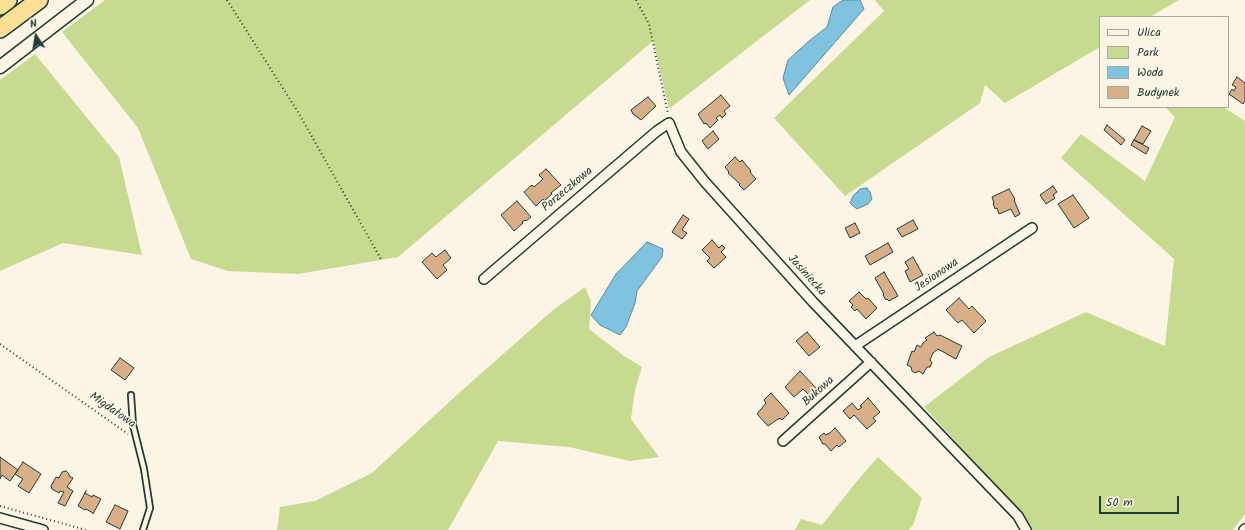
<!DOCTYPE html>
<meta charset="utf-8">
<style>
body{margin:0}
#map{position:relative;width:1245px;height:530px;overflow:hidden;background:#fcf5e5;font-family:Kalam,sans-serif}
canvas{display:block}
.legend{position:absolute;left:1099px;top:16px;width:130px;height:92px;box-sizing:border-box;background:#fcf5e5;border:1px solid #a4ab9e;margin:0;padding:5px 7px;list-style:none;font-size:12px;color:#1f3d34}
.legend li{display:flex;align-items:center;gap:8px;height:20px}
.legend b{width:20px;border:1px solid #a4ab9e}
.north{position:absolute;left:16px;top:16px;width:40px;height:40px;-webkit-text-stroke:3px #fcf5e5;paint-order:stroke;rotate:348deg;font-size:11px;font-weight:700;line-height:16px;text-align:center;color:#1f3d34}
.north::after{content:'';display:block;margin:auto;width:14px;height:18px;background:#1f3d34;clip-path:polygon(50% 0,100% 100%,50% 72%,0 100%)}
.scale{position:absolute;left:1099px;top:496px;width:80px;height:18px;box-sizing:border-box;border:2px solid #1f3d34;border-top:0;padding-left:5px;font-size:12px;line-height:14px;white-space:nowrap;color:#1f3d34;-webkit-text-stroke:3px #fcf5e5;paint-order:stroke}
</style>
<div id="map">
<canvas width="1245" height="530"></canvas>
<ul class="legend">
<li><b style="height:5px;background:#fcf5e5"></b>Ulica</li>
<li><b style="height:11px;background:#c7db90"></b>Park</li>
<li><b style="height:11px;background:#80c3e1"></b>Woda</li>
<li><b style="height:11px;background:#d9af8a"></b>Budynek</li>
</ul>
<div class="north">N</div>
<div class="scale">50 m</div>
</div>
<script>
const context = document.querySelector('canvas').getContext('2d');
context.lineJoin = 'round';
function paint(path, color) {
  context.fillStyle = color;
  context.fill(path, 'evenodd');
}
function shape(rows) {
  const path = new Path2D();
  for (const r of rows) {
    path.moveTo(r[0], r[1]);
    for (let i = 2; i < r.length; i += 2) path.lineTo(r[i], r[i + 1]);
  }
  return path;
}
function trace(path, color, width, dash) {
  context.strokeStyle = color;
  context.lineWidth = width;
  context.lineCap = dash ? 'butt' : 'round';
  context.setLineDash(dash || []);
  context.stroke(path);
}
function label(font, color, halo, rows, align = 'center') {
  context.font = font + ' Kalam,sans-serif';
  context.lineWidth = 3;
  context.setLineDash([]);
  context.textBaseline = 'middle';
  context.strokeStyle = halo;
  context.fillStyle = color;
  for (const [text, x, y, turn = 0] of rows) {
    context.save();
    context.translate(x, y);
    context.rotate((+turn || 0) * Math.PI / 180);
    context.textAlign = isNaN(turn) ? turn : align;
    if (halo) context.strokeText(text, 0, 0);
    context.fillText(text, 0, 0);
    context.restore();
  }
}
paint(shape([
 [105,0,810,0,669,109,653,41,398,257,298,274,228,271,191,259,138,128,62,32],
 [875,0,1179,0,1150,17,1100,17,1100,47,1005,103,985,85,980,103,845,196,774,118,884,11],
 [35,54,119,157,142,255,63,243,0,271,0,80],
 [1165,107,1223,107,1245,121,1245,514,1233,530,1030,530,1021,513,924,407,989,357,1086,312,1165,346,1174,259,1061,158,1081,134,1145,181,1175,117],
 [585,287,591,301,589,329,624,356,642,367,635,390,631,419,659,457,630,461,569,447,498,441,448,530,277,530,280,507,315,501,372,473,459,393,553,310],
 [878,457,922,498,913,525,909,530,795,530,801,519,822,525,857,481]
]), '#c7db90');
const water = shape([
 [843,0,860,0,864,9,789,95,783,78,788,60,809,41,827,27,833,7,843,0],
 [867,188,870,192,872,199,868,204,857,209,852,205,850,203,853,196,860,189,867,188],
 [647,242,663,249,662,257,637,291,635,303,626,327,620,335,600,325,591,315,616,274,647,242]
]);
paint(water, '#80c3e1');
trace(water, '#598d9c', 1);
const building = shape([
 [1237,77,1245,83,1245,101,1243,104,1229,94,1232,89,1234,91,1236,87,1232,85,1237,77],
 [721,95,730,106,724,111,726,114,722,118,720,115,716,118,718,120,710,128,706,123,704,124,698,114,721,95],
 [648,97,656,106,641,120,633,114,631,110,648,97],
 [1107,125,1125,140,1121,145,1104,130,1107,125],
 [1142,126,1151,131,1143,144,1134,140,1142,126],
 [713,131,719,139,708,149,702,141,713,131],
 [1134,140,1149,148,1146,154,1131,145,1134,140],
 [735,157,740,162,742,160,751,171,750,172,756,179,744,190,739,185,740,184,728,173,729,172,725,167,735,157],
 [546,169,561,185,551,193,552,194,544,201,543,199,536,206,524,192,532,185,534,187,543,179,539,175,546,169],
 [1053,186,1057,192,1053,195,1055,198,1046,204,1040,195,1053,186],
 [1009,189,1015,199,1014,200,1020,214,1015,217,1011,209,999,214,997,208,995,209,993,203,994,203,992,197,1009,189],
 [1073,195,1089,218,1074,228,1058,204,1073,195],
 [517,201,531,217,526,221,525,220,522,222,523,223,514,231,501,215,517,201],
 [683,215,689,219,682,230,687,233,682,239,672,232,683,215],
 [913,220,918,229,902,237,897,229,913,220],
 [855,223,860,233,850,238,845,228,855,223],
 [712,240,719,248,722,245,725,248,721,252,726,257,714,268,707,261,710,258,702,250,712,240],
 [888,243,893,252,870,265,865,256,888,243],
 [445,250,451,258,443,265,447,270,437,279,422,262,432,253,436,257,445,250],
 [913,257,923,275,910,282,905,271,909,269,905,262,913,257],
 [884,272,898,296,889,301,887,299,886,300,883,295,884,294,875,278,884,272],
 [859,292,866,299,868,298,877,308,866,319,857,309,855,311,851,307,853,305,849,301,859,292],
 [959,298,969,309,972,306,986,321,974,333,962,320,958,323,946,310,959,298],
 [807,332,820,347,809,356,796,341,807,332],
 [934,332,937,336,940,335,962,346,956,359,938,349,933,353,930,360,932,363,930,367,927,367,923,374,919,371,915,373,912,371,911,367,907,365,912,351,914,352,917,345,921,347,923,343,927,340,925,338,934,332],
 [120,358,134,368,125,380,111,370,120,358],
 [800,371,816,388,809,395,803,389,794,397,785,387,800,371],
 [771,393,789,413,782,420,780,418,779,419,778,419,768,426,757,414,766,403,764,400,771,393],
 [868,398,880,412,873,418,876,421,867,429,854,415,850,419,843,411,852,403,858,410,862,407,860,406,868,398],
 [835,428,846,441,839,447,837,445,831,451,825,444,823,444,819,437,824,433,826,435,830,433,835,428],
 [0,457,18,470,10,481,2,475,0,479,0,457],
 [23,462,41,474,29,493,18,486,23,479,15,474,23,462],
 [66,471,69,474,69,476,73,478,67,487,73,491,65,506,58,503,64,492,60,491,59,493,52,489,51,486,56,477,59,478,62,472,66,471],
 [86,491,85,493,92,497,93,495,101,499,93,514,93,513,86,509,85,510,78,506,86,491],
 [115,505,128,511,120,529,106,522,115,505]
]);
paint(building, '#d9af8a');
trace(building, '#1f3d34', 1);
const service = shape([
 [131,395,133,425,144,469,150,508,143,530]
]);
const minor = shape([
 [484,279,657,131,669,123,681,152,705,182,813,302,1018,516,1026,530],
 [855,346,1032,228],
 [783,441,871,362],
 [0,518,43,530],
 [1244,530,1245,529]
]);
const tertiary = shape([
 [0,67,87,0]
]);
const motorway = shape([
 [0,6,8,0],
 [0,29,39,0]
]);
trace(service, '#1f3d34', 8);
trace(minor, '#1f3d34', 12);
trace(tertiary, '#1f3d34', 15);
trace(motorway, '#1f3d34', 20);
trace(shape([
 [227,0,298,112,382,261],
 [636,0,649,24,668,114],
 [0,344,128,434],
 [0,506,86,530]
]), '#1f3d34', 2, [1, 3]);
trace(service, '#fcf5e5', 4.5);
trace(minor, '#fcf5e5', 9);
trace(tertiary, '#fcf5e5', 12);
trace(motorway, '#fdde96', 17);
label('12px', '#1f3d34', '#fcf5e5', [
 ["Porzeczkowa",568,190,-40],
 ["Jasiniecka",806,276,48],
 ["Jesionowa",937,276,-34],
 ["Bukowa",819,392,-42],
 ["Migdałowa",112,411,35]
]);
</script>
